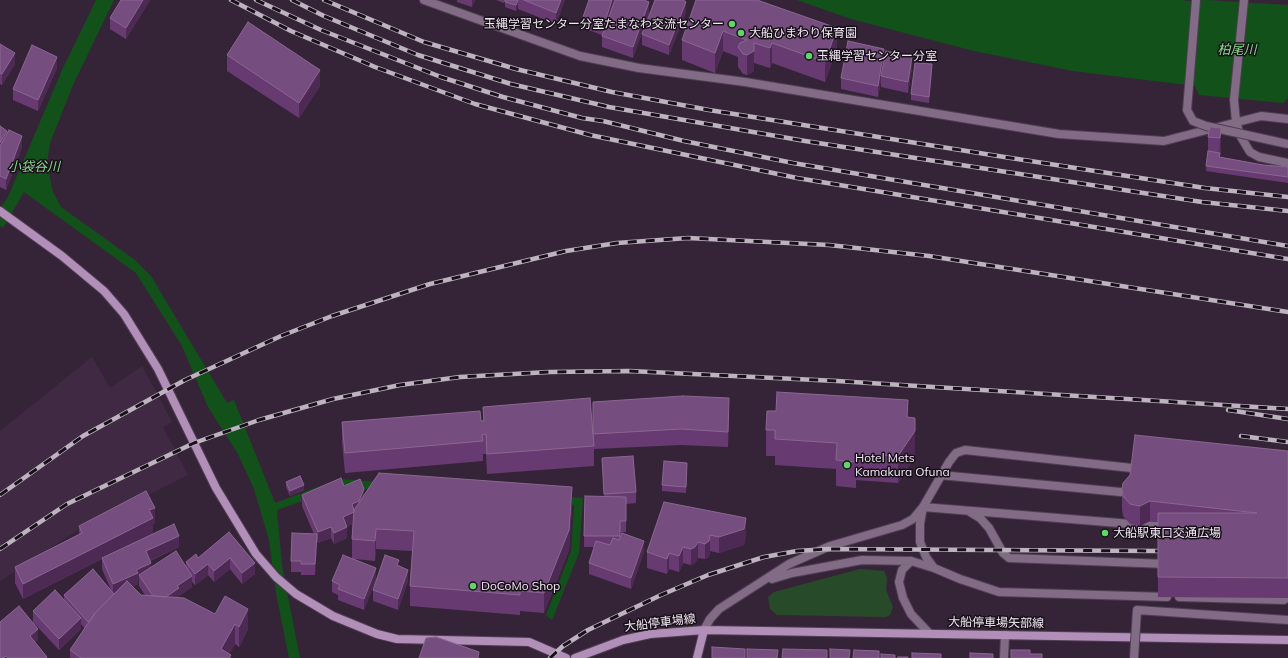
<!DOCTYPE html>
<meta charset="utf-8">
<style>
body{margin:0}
canvas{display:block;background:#352438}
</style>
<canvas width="1288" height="658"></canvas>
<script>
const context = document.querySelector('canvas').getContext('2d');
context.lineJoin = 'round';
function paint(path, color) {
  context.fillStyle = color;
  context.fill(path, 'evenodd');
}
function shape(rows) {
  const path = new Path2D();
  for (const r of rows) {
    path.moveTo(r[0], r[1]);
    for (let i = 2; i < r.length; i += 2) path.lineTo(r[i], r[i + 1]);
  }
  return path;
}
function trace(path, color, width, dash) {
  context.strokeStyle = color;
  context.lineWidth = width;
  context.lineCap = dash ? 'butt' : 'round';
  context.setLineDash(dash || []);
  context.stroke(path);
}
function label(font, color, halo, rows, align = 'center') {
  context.font = font + ' Mulish,"Noto Sans JP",sans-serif';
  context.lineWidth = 3;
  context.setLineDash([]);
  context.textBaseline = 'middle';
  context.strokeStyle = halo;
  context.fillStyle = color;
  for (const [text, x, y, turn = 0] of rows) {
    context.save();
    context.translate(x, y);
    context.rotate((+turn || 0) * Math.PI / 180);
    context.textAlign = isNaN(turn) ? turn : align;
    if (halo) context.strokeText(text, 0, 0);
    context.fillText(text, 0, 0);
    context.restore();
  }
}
paint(shape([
 [92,357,110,388,142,366,172,422,163,427,188,475,78,530,0,581,0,431]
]), '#3f2943');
paint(shape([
 [860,569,884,571,887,578,886,590,893,607,890,615,886,617,777,615,770,609,768,597,774,592]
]), '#274b29');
paint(shape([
 [96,0,114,0,73,85,50,143,47,164,53,192,61,207,135,260,151,276,227,403,234,400,275,503,339,479,583,498,579,553,552,620,546,615,571,551,574,505,341,487,277,510,282,566,300,658,289,658,276,593,269,540,254,489,238,454,208,407,182,346,136,273,24,192,3,228,0,226,0,209,8,197,63,68],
 [797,0,1181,0,1198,2,1201,0,1206,0,1288,5,1288,98,1283,103,1199,95,1195,86,1073,71,974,51,851,19]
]), '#12511a');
const lane = shape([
 [940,475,1131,493],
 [923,507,1168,527],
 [923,507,920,524,920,542,926,557,934,568],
 [970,512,980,518,989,528,1003,553,1009,558,1167,564],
 [911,561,902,570,899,582,903,598,911,614,929,633],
 [772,579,792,573,862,560,911,561,934,568,960,579,999,592,1167,597],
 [1179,597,1284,600,1288,597],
 [704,630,710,619,719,609,789,564,830,546,902,525,913,519,923,507,949,462,956,453,965,450,1141,469]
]);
const street = shape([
 [424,0,580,56,639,68,745,82,1059,134,1164,141,1261,116,1288,119],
 [1244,0,1234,100,1236,122,1241,137,1250,152,1259,157,1288,163],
 [1004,658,1005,635]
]);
const secondary = shape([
 [0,211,62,256,104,291,124,314,158,369,216,488,256,554,276,577,296,594,333,616,377,634,397,639,529,642,566,658],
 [575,658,623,640,650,634,704,630,1288,640],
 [697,658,704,630]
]);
trace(lane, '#4f3f52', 10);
trace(street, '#4f3f52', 10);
trace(secondary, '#4f3f52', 10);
trace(lane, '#816b85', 8);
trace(street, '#816b85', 8);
trace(secondary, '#b28fb9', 8);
const rail = shape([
 [231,0,291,31,375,67,475,104,590,135,797,178,1288,259],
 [256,0,321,30,441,77,503,97,582,118,603,121,684,141,793,163,1288,246],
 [292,0,324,16,418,55,511,84,609,107,805,141,1202,202,1288,211],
 [324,0,424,42,516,69,612,92,709,110,998,156,1205,188,1288,197],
 [1228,410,1288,419],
 [1241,436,1288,442],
 [0,495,83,436,185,380,281,336,332,316,430,284,566,251,617,243,688,238,829,245,929,256,1288,312],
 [0,549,67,504,194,443,259,420,333,399,400,385,460,377,549,372,630,371,837,381,1288,409],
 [550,658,563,646,588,630,661,595,708,575,764,557,797,551,828,549,1158,551]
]);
trace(rail, '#beb1c0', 4.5);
trace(rail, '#181019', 3, [9]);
const streetBridge = shape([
 [1196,0,1187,110,1193,121,1206,126,1288,144],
 [1134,658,1137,610,1288,620]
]);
trace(streetBridge, '#4f3f52', 10, []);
trace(streetBridge, '#816b85', 8);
paint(shape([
 [150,0,126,39,110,29,110,18],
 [457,0,475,0,472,7,457,2],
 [496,0,505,0,504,3],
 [505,0,565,0,556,24,518,9,518,4,516,11,505,7],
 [686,0,686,12,669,55,642,45,642,34],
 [696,0,837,48,825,82,772,63,770,68,754,63,754,71,747,75,743,74,738,67,738,57,723,51,715,73,682,60,682,40],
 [649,13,633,58,602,47,602,35,583,28,583,17],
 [0,44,15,64,2,85,0,84],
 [227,55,320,86,299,118,227,71],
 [884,60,912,68,908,93,881,87,881,80,878,97,841,89,841,78],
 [57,68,38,111,13,100,13,89],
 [932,70,929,103,911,100,911,94],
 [0,126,7,134,22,147,6,190,0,187],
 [1221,128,1221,148,1220,157,1263,165,1288,167,1288,183,1206,171,1208,151,1208,137],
 [593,402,729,414,728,447,681,445,594,449,594,466,487,474,486,454,483,454,483,461,345,473,342,442,342,422,481,421,483,421,483,407,593,441],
 [908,417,915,457,898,483,856,480,856,488,836,486,836,469,775,465,775,456,766,456,766,430],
 [1288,451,1288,598,1158,597,1158,522,1150,521,1140,526,1130,524,1123,516,1122,509,1122,489],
 [602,458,636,492,636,503,626,504,626,532,620,532,620,538,644,552,631,589,589,574,589,563,594,547,584,547,585,496,604,496],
 [687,469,686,493,662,491,662,485],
 [286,482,304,490,290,496,286,487],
 [344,486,364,495,572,507,569,550,544,613,520,611,520,615,410,606,410,586,412,551,376,549,375,561,355,559,376,579,364,610,338,600,338,595,332,592,332,581,352,558,352,539,353,524,347,526,347,538,334,544,331,538,318,543,317,541,315,575,301,575,301,572,291,572,291,561,314,534,302,506,302,495],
 [664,502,746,534,744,545,719,553,710,551,709,557,705,559,698,558,695,563,691,565,683,563,679,572,669,569,667,574,647,568,647,552],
 [155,523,153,524,153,533,137,541,179,547,150,561,151,568,186,566,186,562,198,558,229,532,255,574,242,584,230,569,214,582,208,575,195,585,192,582,192,587,179,596,179,598,248,629,239,647,235,644,229,654,231,658,70,658,70,650,85,629,81,624,81,629,59,650,33,622,33,611,64,600,64,595,111,590,102,569,102,559,23,599,15,583,15,567,79,534,79,526],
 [139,579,139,586,145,595,141,595,132,587,138,584,138,580],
 [399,566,408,581,398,610,373,601,373,590]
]), '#673b71');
paint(shape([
 [143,0,150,0,126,39,126,28],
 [472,0,475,0,472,7],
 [518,0,518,4,516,11,516,5],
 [561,0,565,0,556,24,556,13],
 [612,0,616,0,604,36,604,25],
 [683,0,686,0,686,12,669,55,669,45],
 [649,2,649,13,633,58,633,47],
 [837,28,837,48,825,82,825,62],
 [723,31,723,51,715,73,715,53],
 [772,43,772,63,770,68,770,48],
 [884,49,884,60,878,97,878,86],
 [754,51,754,71,747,75,747,55],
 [15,53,15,64,2,85,2,74],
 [57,57,57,68,38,111,38,100],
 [912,57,912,68,908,93,908,82],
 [932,64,932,70,929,103,929,97],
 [320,70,320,86,299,118,299,103],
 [1221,128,1221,148,1219,162,1220,138],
 [7,131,7,142,0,154,0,143],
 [22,136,22,147,6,190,6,179],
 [729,398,729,414,728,447,728,432],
 [908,400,908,426,915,431,915,457,898,483,898,456,907,417],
 [304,485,304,490,290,496,290,491],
 [572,487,572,507,569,550,544,613,544,593],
 [364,489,364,500,355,523,343,528,343,517,352,504],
 [1150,501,1150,521,1140,526,1140,506],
 [155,508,155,523,153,524,153,533,102,559,102,558,102,559,23,599,23,584,149,510],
 [746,518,746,534,744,545,719,553,719,537],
 [331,527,331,538,318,543,318,532],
 [347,527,347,538,334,544,334,533],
 [376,529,376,549,375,561,375,541],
 [317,534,317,545,315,575,315,564],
 [710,535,710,551,709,557,705,559,705,544],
 [179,536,179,547,146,562,146,551],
 [644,541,644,552,631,589,631,578],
 [698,542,698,558,695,563,691,565,691,549],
 [683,547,683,563,679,572,679,556],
 [669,553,669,569,667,574,667,559],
 [230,558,230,569,214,582,214,571],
 [151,563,151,574,139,575,139,579,138,580,138,584,113,595,113,584,136,570],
 [255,563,255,574,242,584,242,573],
 [208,564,208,575,195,585,195,574],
 [376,568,376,579,364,610,364,599],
 [408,570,408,581,398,610,398,599],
 [192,576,192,587,179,596,179,599,157,603,177,586],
 [248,609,248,629,239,647,239,627],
 [81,618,81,629,59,650,59,639],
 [235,624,235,644,227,658,221,649],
 [38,629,38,640,30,647,30,636]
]), '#4d2a54');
const building = shape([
 [121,0,143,0,126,28,110,18,121,0],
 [505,0,518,0,516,5,505,2,505,0],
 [524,0,561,0,556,13,524,0],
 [589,0,612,0,604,25,583,17,589,0],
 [615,0,644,0,649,2,633,47,602,36,615,0],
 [655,0,683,0,686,2,669,45,642,34,655,0],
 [696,0,757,0,837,28,825,62,772,43,770,48,754,43,754,51,747,55,743,54,738,47,740,43,747,40,723,31,715,53,682,40,696,0],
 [248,22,320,70,299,103,227,55,248,22],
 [848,41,884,49,878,86,841,78,848,41],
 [0,44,15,53,2,74,0,73,0,44],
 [32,45,57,57,38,100,13,89,32,45],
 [886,51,912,57,908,82,881,76,886,51],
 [915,63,932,64,929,97,911,94,915,63],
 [0,126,7,131,0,143,0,126],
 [1210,127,1221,128,1220,138,1208,137,1210,127],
 [9,130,22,136,6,179,0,176,0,146,9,130],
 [1208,151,1220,153,1219,157,1263,165,1288,167,1288,177,1206,166,1208,151],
 [777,392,908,400,907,417,915,418,915,431,898,456,856,454,856,462,836,460,837,443,775,439,775,430,766,430,767,411,776,411,777,392],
 [683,396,729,398,728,432,681,429,593,434,593,402,683,396],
 [590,398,594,446,487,454,486,434,482,435,483,441,345,453,342,422,480,411,481,421,484,421,483,407,590,398],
 [1135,435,1288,451,1288,578,1158,577,1158,513,1257,513,1150,501,1140,506,1130,504,1123,496,1122,489,1123,483,1130,475,1135,435],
 [633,456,636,492,604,494,602,458,633,456],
 [664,461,687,463,686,487,662,485,664,461],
 [379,473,572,487,569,530,544,593,520,591,520,595,410,586,414,531,376,529,375,541,352,539,354,510,379,473],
 [300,476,304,485,290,491,286,482,300,476],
 [341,478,344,486,360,479,364,489,359,501,352,504,354,510,354,512,343,517,347,527,334,533,331,527,318,532,302,495,341,478],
 [146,491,155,508,149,510,153,518,23,584,15,567,82,533,79,526,146,491],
 [585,496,626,497,626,521,620,521,620,536,584,536,585,496],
 [664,502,746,518,744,529,719,537,710,535,709,541,705,544,698,542,695,547,691,549,683,547,679,556,669,553,667,559,647,552,664,502],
 [174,524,179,536,146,551,151,563,136,570,138,573,113,584,102,558,174,524],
 [229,532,255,563,242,573,230,558,214,571,208,564,195,574,186,562,196,554,198,558,229,532],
 [292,533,317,534,315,564,301,564,301,561,291,561,292,533],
 [622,533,644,541,631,578,589,563,596,541,610,545,613,538,619,540,622,533],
 [176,551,192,576,177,586,179,588,166,597,153,596,139,575,176,551],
 [343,555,376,568,364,599,338,589,340,585,332,581,343,555],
 [385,555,399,560,397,565,408,570,398,599,373,590,385,555],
 [93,569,114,594,95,613,91,620,88,622,64,595,93,569],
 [127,581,141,595,184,598,215,614,225,596,248,609,239,627,235,624,221,649,231,655,229,658,81,658,70,650,95,613,127,581],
 [55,590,81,618,59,639,33,611,55,590],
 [19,606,38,629,30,636,47,657,46,658,8,658,6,656,4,658,0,657,0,622,19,606],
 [436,637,479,652,478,658,419,658,426,638,436,637],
 [712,647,745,649,745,658,712,658,712,647],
 [747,649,778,650,777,658,747,658,747,649],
 [783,649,827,650,827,658,782,658,783,649],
 [830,649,850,650,849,658,830,658,830,649],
 [854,650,879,651,879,658,853,658,854,650],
 [1011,650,1030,650,1030,654,1042,654,1042,658,1011,658,1011,650],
 [912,653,941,654,941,658,912,658,912,653],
 [970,653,993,654,993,658,970,658,970,653],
 [881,654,895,655,895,658,881,658,881,654],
 [898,657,908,657,908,658,897,658,898,657]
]);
paint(building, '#764d7f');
trace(building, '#8a6691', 1);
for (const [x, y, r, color] of [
 [732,24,4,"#61d56a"],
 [741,33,4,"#61d56a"],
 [809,56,4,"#61d56a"],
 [847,465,4,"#61d56a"],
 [1105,533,4,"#61d56a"],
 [473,586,4,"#61d56a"]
]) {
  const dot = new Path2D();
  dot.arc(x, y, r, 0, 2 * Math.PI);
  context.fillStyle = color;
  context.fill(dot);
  trace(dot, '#181019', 1.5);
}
label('12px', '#f2e7f4', '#181019', [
 ["玉縄学習センター分室たまなわ交流センター",724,24,"right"],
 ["大船ひまわり保育園",749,33],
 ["玉縄学習センター分室",817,56],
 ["Hotel Mets",855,458],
 ["Kamakura Ofuna",855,472],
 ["大船駅東口交通広場",1113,533],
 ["DoCoMo Shop",481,586]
], 'left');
label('12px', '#f2e7f4', '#181019', [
 ["大船停車場線",660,623,-7],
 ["大船停車場矢部線",996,623,1]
]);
label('italic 13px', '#88db8b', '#181019', [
 ["柏尾川",1237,50],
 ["小袋谷川",34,167]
]);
</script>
